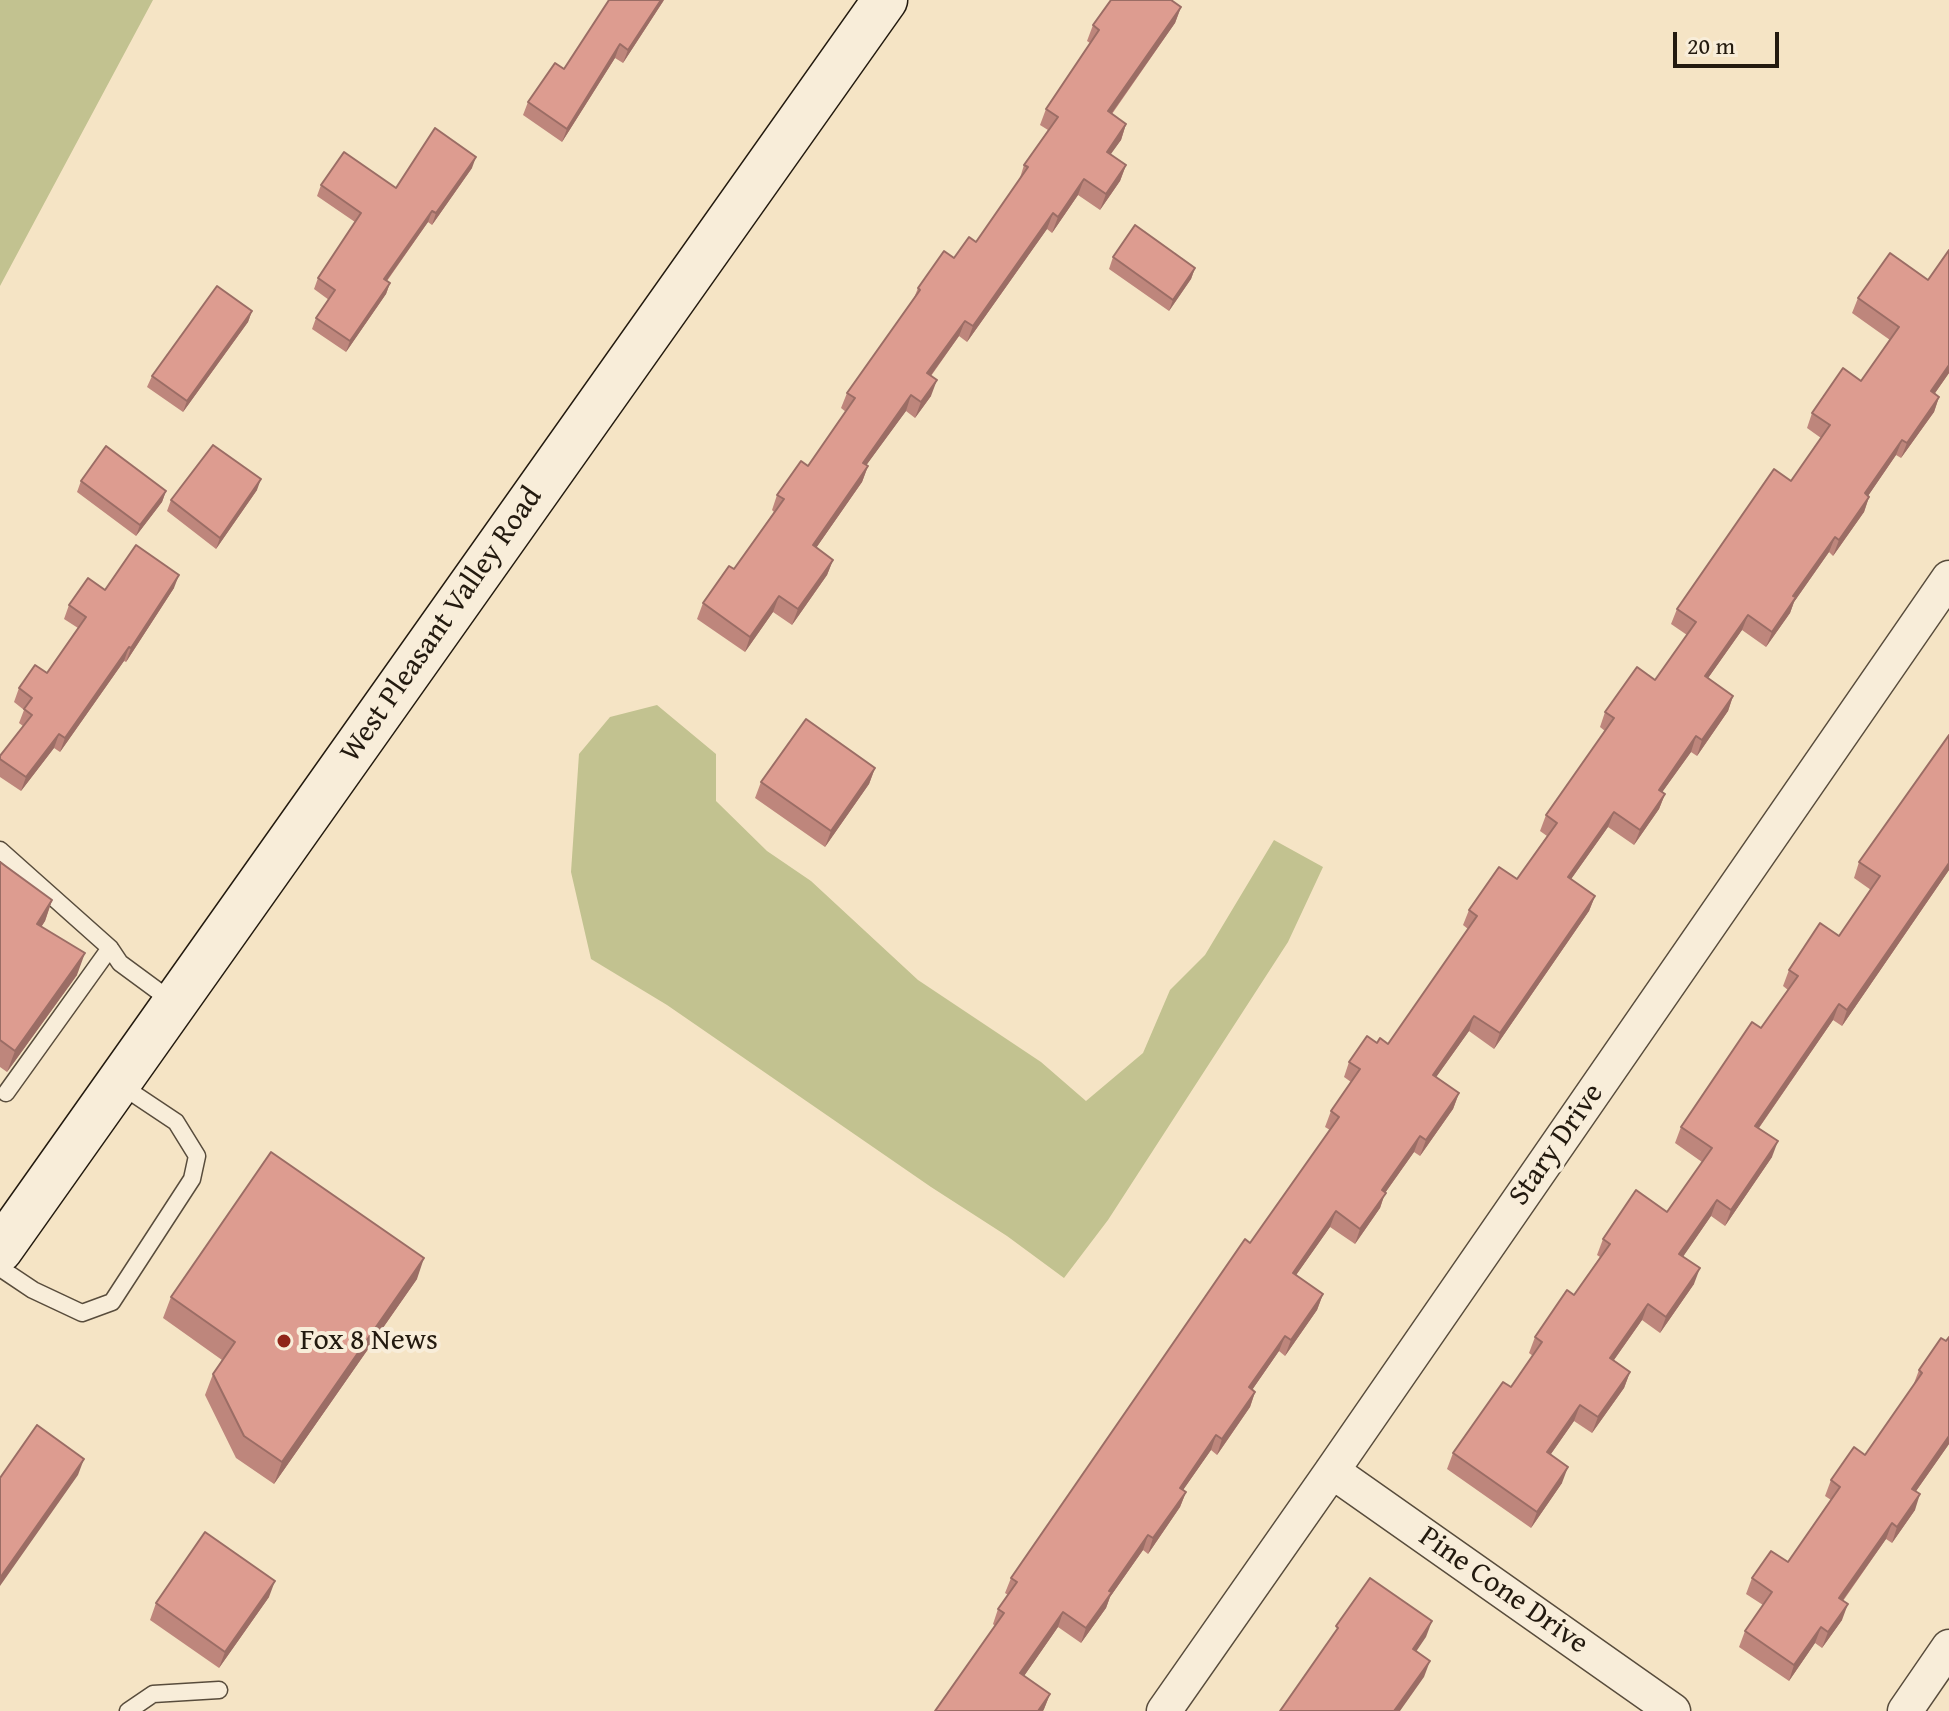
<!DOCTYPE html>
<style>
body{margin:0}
#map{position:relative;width:1949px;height:1711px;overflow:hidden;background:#f5e4c5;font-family:"Gentium Book Plus",serif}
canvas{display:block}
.scale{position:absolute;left:1673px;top:32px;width:106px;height:36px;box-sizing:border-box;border:4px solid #231a0f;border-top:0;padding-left:10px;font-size:24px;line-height:28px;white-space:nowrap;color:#231a0f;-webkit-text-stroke:6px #f8edd9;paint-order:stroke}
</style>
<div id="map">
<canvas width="1949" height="1711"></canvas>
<div class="scale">20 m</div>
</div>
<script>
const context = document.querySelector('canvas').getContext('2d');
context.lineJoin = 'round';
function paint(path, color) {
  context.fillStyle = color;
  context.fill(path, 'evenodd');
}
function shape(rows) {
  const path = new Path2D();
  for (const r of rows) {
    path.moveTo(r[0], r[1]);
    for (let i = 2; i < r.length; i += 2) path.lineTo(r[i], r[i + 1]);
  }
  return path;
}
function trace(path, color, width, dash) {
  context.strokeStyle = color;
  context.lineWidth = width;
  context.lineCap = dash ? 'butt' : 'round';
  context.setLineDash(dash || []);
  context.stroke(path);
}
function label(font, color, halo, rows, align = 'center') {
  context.font = font + ' "Gentium Book Plus",serif';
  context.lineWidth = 8;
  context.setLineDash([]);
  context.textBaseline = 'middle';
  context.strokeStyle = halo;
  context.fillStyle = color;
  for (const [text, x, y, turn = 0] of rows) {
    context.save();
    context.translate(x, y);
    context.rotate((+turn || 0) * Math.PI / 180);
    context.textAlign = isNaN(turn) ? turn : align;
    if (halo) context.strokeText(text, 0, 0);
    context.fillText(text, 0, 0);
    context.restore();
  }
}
paint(shape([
 [0,0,153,0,0,286],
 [657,705,716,754,716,801,767,851,811,881,918,980,1041,1062,1086,1101,1143,1053,1170,990,1205,955,1274,840,1323,867,1288,942,1108,1220,1064,1278,1007,1236,931,1187,667,1005,591,959,571,872,579,754,610,717]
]), '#c2c290');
const service = shape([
 [0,850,110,948,120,963,173,1002],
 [6,1093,110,948],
 [0,1268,33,1290,82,1313,112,1302,192,1179,197,1156,176,1122,119,1084],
 [128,1711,153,1694,219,1690]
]);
const minor = shape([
 [1332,1471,1673,1711],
 [1164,1711,1332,1471,1949,578],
 [1905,1711,1949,1647]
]);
const secondary = shape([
 [0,1250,885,0]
]);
trace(service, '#584c3c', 19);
trace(minor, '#584c3c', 37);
trace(secondary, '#231a0f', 47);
trace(service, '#f8edd9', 16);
trace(minor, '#f8edd9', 34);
trace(secondary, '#f8edd9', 44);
paint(shape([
 [664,0,623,63,615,58,562,142,523,115,528,102,564,69],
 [1181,7,1175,23,1112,114,1126,124,1121,140,1110,154,1126,165,1120,181,1100,210,1078,195,1052,233,1047,229,967,342,959,336,931,376,931,396,915,418,906,411,866,465,868,466,862,482,816,548,833,560,827,575,792,625,773,612,745,652,697,619,703,603,734,569,774,512,772,510,777,495,808,466,846,412,841,408,847,393,914,298,918,288,976,242,1019,181,1024,165,1048,130,1040,125,1046,109,1090,43,1087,41,1093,25],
 [472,168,432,225,428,222,387,281,390,283,386,294,346,352,312,329,316,318,329,300,314,289,318,278,355,222,317,196,321,185,396,188],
 [1949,250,1949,373,1935,393,1939,397,1934,412,1901,458,1896,455,1868,496,1869,497,1864,512,1833,556,1829,552,1794,602,1790,613,1766,647,1742,630,1708,678,1733,696,1728,711,1697,756,1691,752,1662,792,1665,794,1659,809,1634,845,1608,827,1571,879,1595,896,1589,911,1494,1049,1469,1031,1436,1077,1459,1093,1453,1109,1420,1156,1414,1152,1385,1193,1380,1208,1355,1244,1330,1227,1296,1275,1323,1294,1317,1310,1285,1356,1279,1351,1252,1390,1255,1392,1250,1407,1217,1455,1211,1450,1183,1490,1186,1492,1180,1507,1148,1554,1143,1550,1110,1597,1106,1608,1081,1643,1058,1627,1024,1676,1050,1694,1044,1709,1043,1711,935,1711,995,1626,993,1624,998,1609,1008,1595,1005,1593,1011,1578,1245,1239,1250,1243,1330,1130,1325,1127,1331,1111,1351,1082,1344,1077,1349,1062,1367,1036,1377,1043,1380,1038,1388,1044,1468,929,1463,925,1469,910,1499,867,1517,879,1547,836,1540,831,1546,815,1605,731,1600,727,1605,712,1637,667,1655,680,1687,635,1671,624,1677,609,1774,469,1791,481,1821,438,1807,428,1812,413,1843,368,1861,381,1890,340,1852,313,1858,298,1890,253,1928,280],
 [1113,257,1195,268,1191,279,1169,311,1109,269],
 [252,311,248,322,183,412,147,387,152,376],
 [81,481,166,491,162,502,136,536,77,492],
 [257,490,216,549,167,511,171,500],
 [174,588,126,662,124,661,60,752,54,748,21,791,0,777,0,756,23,726,19,723,24,710,14,702,19,688,47,673,78,628,64,619,69,605,105,590],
 [1949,735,1949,870,1842,1026,1833,1020,1759,1128,1772,1157,1725,1226,1711,1216,1683,1256,1694,1284,1660,1333,1642,1320,1614,1360,1630,1372,1624,1388,1592,1433,1574,1421,1551,1454,1562,1483,1531,1528,1447,1469,1453,1453,1511,1387,1533,1356,1529,1353,1535,1337,1574,1295,1600,1257,1597,1255,1603,1239,1667,1212,1702,1162,1675,1143,1681,1127,1761,1028,1788,990,1783,986,1789,970,1839,936,1871,890,1854,878,1859,862],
 [875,768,869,784,825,847,755,798,761,782],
 [0,862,52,900,45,921,41,927,77,975,7,1072,0,1067],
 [417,1279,274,1484,236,1458,205,1395,213,1374,222,1360,163,1318,171,1297],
 [1949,1337,1949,1444,1916,1491,1915,1510,1892,1543,1886,1539,1843,1601,1842,1620,1822,1648,1815,1643,1789,1681,1739,1647,1745,1631,1763,1605,1746,1594,1752,1578,1788,1562,1831,1500,1825,1496,1831,1480,1865,1455,1913,1386,1919,1370],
 [269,1597,219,1668,150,1620,156,1603]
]), '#be867c');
paint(shape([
 [661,0,664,0,623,63,628,50],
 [1181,7,1175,23,1102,127,1108,111],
 [620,44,615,58,562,142,567,129],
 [1126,124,1121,140,1101,168,1107,152],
 [476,157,472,168,432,225,436,213],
 [1126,165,1120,181,1100,210,1106,194],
 [1084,179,1078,195,1052,233,1058,217],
 [432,211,428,222,380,290,384,279],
 [1053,213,1047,229,967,342,973,326],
 [1195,268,1191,279,1169,311,1173,300],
 [390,283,386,294,346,352,350,341],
 [252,311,248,322,183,412,187,401],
 [965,321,959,336,921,389,927,373],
 [1949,365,1949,373,1926,406,1931,391],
 [937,380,931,396,915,418,921,402],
 [911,395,906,411,857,478,863,463],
 [1939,397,1934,412,1901,458,1907,443],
 [1902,440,1896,455,1859,509,1865,493],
 [868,466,862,482,807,561,813,545],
 [261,479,257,490,216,549,220,538],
 [166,491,162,502,136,536,140,525],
 [1869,497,1864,512,1833,556,1839,540],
 [1835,537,1829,552,1794,602,1790,613,1766,647,1772,632,1793,596],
 [833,560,827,575,792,625,798,609],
 [179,575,174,588,126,662,131,648],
 [779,596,773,612,745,652,750,637],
 [1748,615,1742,630,1699,691,1705,676],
 [129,647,124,661,60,752,65,738],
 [1733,696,1728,711,1697,756,1702,740],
 [59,734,54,748,21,791,26,777],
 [1696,736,1691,752,1653,805,1659,790],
 [875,768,869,784,825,847,831,831],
 [1665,794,1659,809,1634,845,1640,830],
 [1614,812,1608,827,1562,892,1568,877],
 [1949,863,1949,870,1842,1026,1847,1010],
 [1595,896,1589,911,1494,1049,1500,1033],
 [52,900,45,921,29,946,37,924],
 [85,953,77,975,7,1072,15,1051],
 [1839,1004,1833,1020,1749,1142,1755,1126],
 [1474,1016,1469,1031,1427,1090,1433,1075],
 [1459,1093,1453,1109,1420,1156,1426,1140],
 [1420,1136,1414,1152,1385,1193,1380,1208,1355,1244,1360,1229,1382,1190],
 [1778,1141,1772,1157,1725,1226,1731,1210],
 [1717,1200,1711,1216,1674,1270,1679,1254],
 [1336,1211,1330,1227,1287,1288,1293,1273],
 [424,1258,417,1279,274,1484,282,1462],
 [1700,1268,1694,1284,1660,1333,1666,1317],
 [1323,1294,1317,1310,1285,1356,1291,1340],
 [1648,1304,1642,1320,1604,1374,1610,1358],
 [1285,1336,1279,1351,1243,1403,1249,1387],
 [1630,1372,1624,1388,1592,1433,1598,1417],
 [1255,1392,1250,1407,1217,1455,1222,1439],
 [1580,1405,1574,1421,1541,1468,1547,1452],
 [1216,1435,1211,1450,1174,1503,1180,1488],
 [1949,1436,1949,1444,1907,1504,1912,1489],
 [84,1459,78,1475,0,1586,0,1578],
 [1568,1467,1562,1483,1531,1528,1537,1512],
 [1186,1492,1180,1507,1148,1554,1153,1538],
 [1920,1494,1915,1510,1892,1543,1897,1527],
 [1892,1523,1886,1539,1833,1614,1839,1598],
 [1148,1535,1143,1550,1110,1597,1106,1608,1081,1643,1086,1628,1109,1591],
 [275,1581,269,1597,219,1668,225,1652],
 [1848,1604,1842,1620,1822,1648,1828,1632],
 [1063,1612,1058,1627,1015,1689,1020,1673],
 [1432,1621,1426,1637,1407,1665,1413,1649],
 [1821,1627,1815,1643,1789,1681,1794,1665],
 [1430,1661,1424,1677,1400,1711,1394,1711],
 [1050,1694,1044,1709,1043,1711,1038,1711]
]), '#9b6d65');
const building = shape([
 [609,0,661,0,628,50,620,44,567,129,528,102,555,63,564,69,609,0],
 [1111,0,1171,0,1181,7,1108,111,1126,124,1107,152,1126,165,1106,194,1084,179,1058,217,1053,213,973,326,965,321,927,373,937,380,921,402,911,395,863,463,868,466,813,545,833,560,798,609,779,596,750,637,703,603,729,566,734,569,784,499,777,495,801,461,808,466,855,398,847,393,920,290,918,288,944,251,954,258,969,237,976,242,1028,167,1024,165,1058,117,1046,109,1099,30,1093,25,1111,0],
 [435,128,476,157,436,213,432,211,384,279,390,283,350,341,316,318,335,290,318,278,361,213,321,185,344,152,396,188,435,128],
 [1135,225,1195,268,1173,300,1113,257,1135,225],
 [1949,250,1949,365,1931,391,1939,397,1907,443,1902,440,1865,493,1869,497,1839,540,1835,537,1793,596,1796,597,1772,632,1748,615,1705,676,1733,696,1702,740,1696,736,1659,790,1665,794,1640,830,1614,812,1568,877,1595,896,1500,1033,1474,1016,1433,1075,1459,1093,1426,1140,1420,1136,1382,1190,1386,1193,1360,1229,1336,1211,1293,1273,1323,1294,1291,1340,1285,1336,1249,1387,1255,1392,1222,1439,1216,1435,1180,1488,1186,1492,1153,1538,1148,1535,1109,1591,1112,1592,1086,1628,1063,1612,1020,1673,1050,1694,1038,1711,935,1711,1004,1613,998,1609,1017,1582,1011,1578,1245,1239,1250,1243,1339,1117,1331,1111,1360,1069,1349,1062,1367,1036,1377,1043,1380,1038,1388,1044,1477,916,1469,910,1499,867,1517,879,1557,823,1546,815,1614,718,1605,712,1637,667,1655,680,1696,622,1677,609,1774,469,1791,481,1830,425,1812,413,1843,368,1861,381,1899,327,1858,298,1890,253,1928,280,1949,250],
 [217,286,252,311,187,401,152,376,217,286],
 [213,445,261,479,220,538,171,500,213,445],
 [106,446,166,491,140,525,81,481,106,446],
 [136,545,179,575,131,648,129,647,65,738,59,734,26,777,0,759,0,756,32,715,24,709,32,698,19,688,35,665,47,673,86,617,69,605,88,578,105,590,136,545],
 [806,719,875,768,831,831,761,782,806,719],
 [1949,735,1949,863,1847,1010,1839,1004,1755,1126,1778,1141,1731,1210,1717,1200,1679,1254,1700,1268,1666,1317,1648,1304,1610,1358,1630,1372,1598,1417,1580,1405,1547,1452,1568,1467,1537,1512,1453,1453,1503,1382,1511,1387,1542,1342,1535,1337,1567,1290,1574,1295,1610,1244,1603,1239,1636,1190,1667,1212,1712,1148,1681,1127,1752,1022,1761,1028,1798,976,1789,970,1820,923,1839,936,1880,876,1859,862,1949,735],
 [0,862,52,900,37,924,85,953,15,1051,0,1040,0,862],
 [271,1152,424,1258,282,1462,244,1436,213,1374,235,1342,171,1297,271,1152],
 [1949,1337,1949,1436,1912,1489,1920,1494,1897,1527,1892,1523,1839,1598,1848,1604,1828,1632,1821,1627,1794,1665,1745,1631,1772,1592,1752,1578,1771,1551,1788,1562,1840,1487,1831,1480,1854,1447,1865,1455,1922,1373,1919,1370,1941,1338,1946,1341,1949,1337],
 [37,1425,84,1459,0,1578,0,1478,37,1425],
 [205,1532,275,1581,225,1652,156,1603,205,1532],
 [1370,1578,1432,1621,1413,1649,1430,1661,1394,1711,1280,1711,1338,1628,1336,1626,1370,1578]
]);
paint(building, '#dd9c90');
trace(building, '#9b6d65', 2);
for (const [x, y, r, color] of [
 [284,1341,8,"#8f2418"]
]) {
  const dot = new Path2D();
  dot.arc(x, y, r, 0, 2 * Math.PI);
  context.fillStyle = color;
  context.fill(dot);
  trace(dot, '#f8edd9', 3);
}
label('30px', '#231a0f', '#f8edd9', [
 ["West Pleasant Valley Road",442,625,-55],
 ["Stary Drive",1557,1145,-55],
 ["Pine Cone Drive",1503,1591,35]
]);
label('30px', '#231a0f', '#f8edd9', [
 ["Fox 8 News",300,1341]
], 'left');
</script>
